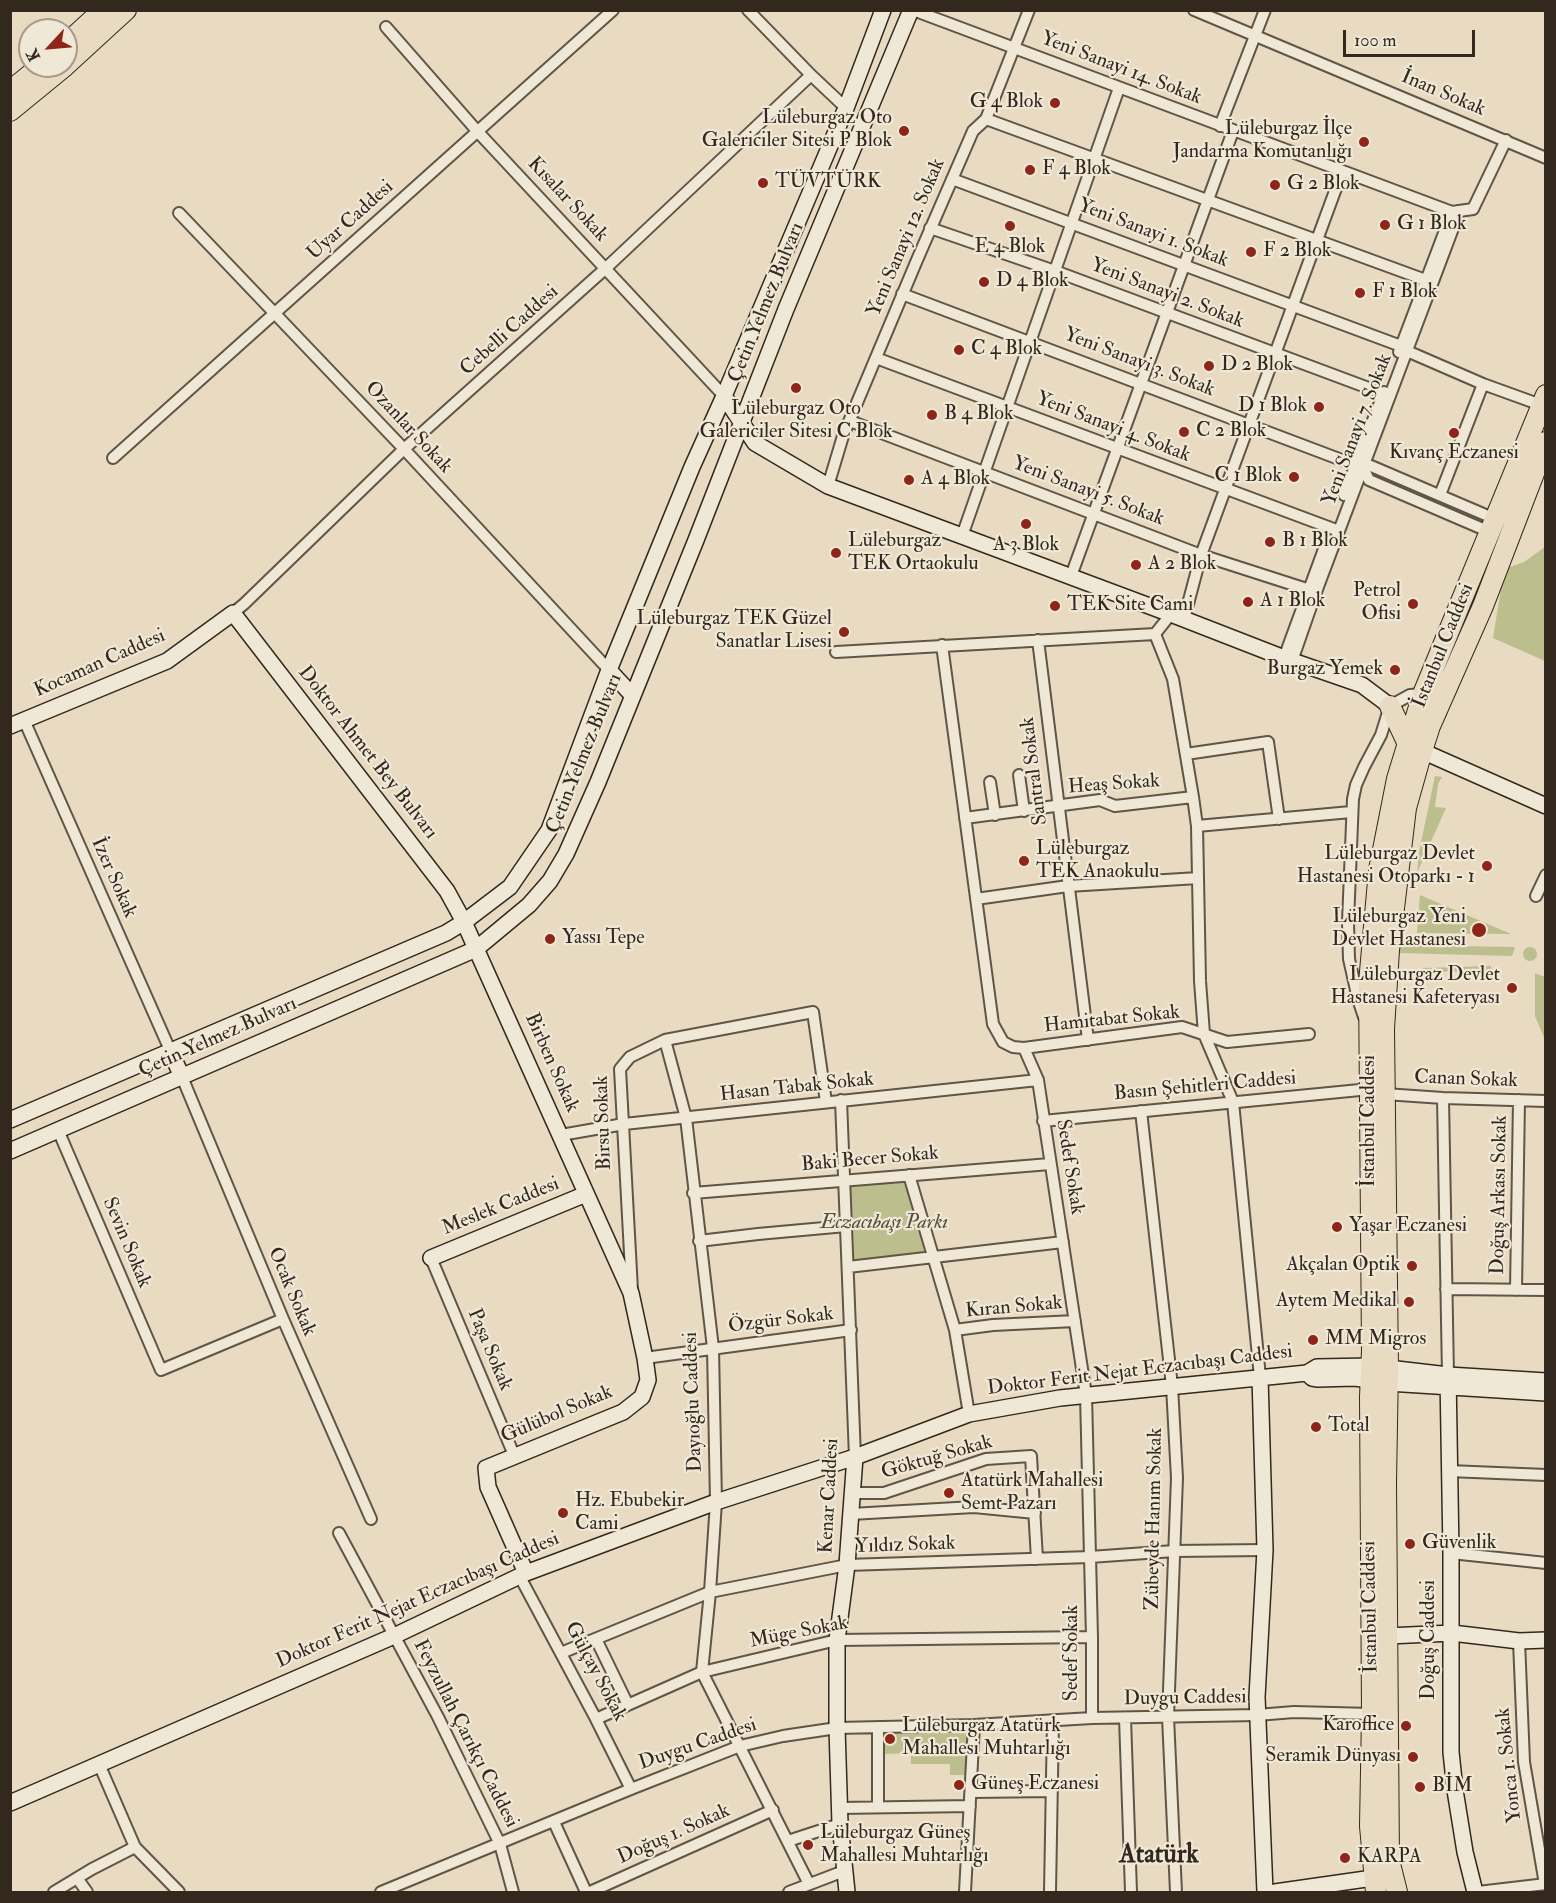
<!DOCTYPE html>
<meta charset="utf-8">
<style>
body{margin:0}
#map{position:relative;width:1556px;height:1903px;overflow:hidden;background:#e8dbc1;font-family:"IM FELL Double Pica",serif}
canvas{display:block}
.frame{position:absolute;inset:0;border:12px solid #33281e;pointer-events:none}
.north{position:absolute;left:18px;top:18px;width:60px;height:60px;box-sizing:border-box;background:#f0e8d7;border:2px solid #a49b8d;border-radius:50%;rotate:244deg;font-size:16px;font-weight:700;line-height:24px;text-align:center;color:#33281e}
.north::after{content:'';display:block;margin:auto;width:21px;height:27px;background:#8f2418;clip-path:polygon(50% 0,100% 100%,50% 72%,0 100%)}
.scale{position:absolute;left:1343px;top:30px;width:132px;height:27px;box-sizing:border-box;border:3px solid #33281e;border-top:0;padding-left:8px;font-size:18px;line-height:21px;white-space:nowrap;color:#33281e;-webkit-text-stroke:4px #f0e8d7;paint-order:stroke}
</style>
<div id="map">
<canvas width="1556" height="1903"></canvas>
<div class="frame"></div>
<div class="north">K</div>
<div class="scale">100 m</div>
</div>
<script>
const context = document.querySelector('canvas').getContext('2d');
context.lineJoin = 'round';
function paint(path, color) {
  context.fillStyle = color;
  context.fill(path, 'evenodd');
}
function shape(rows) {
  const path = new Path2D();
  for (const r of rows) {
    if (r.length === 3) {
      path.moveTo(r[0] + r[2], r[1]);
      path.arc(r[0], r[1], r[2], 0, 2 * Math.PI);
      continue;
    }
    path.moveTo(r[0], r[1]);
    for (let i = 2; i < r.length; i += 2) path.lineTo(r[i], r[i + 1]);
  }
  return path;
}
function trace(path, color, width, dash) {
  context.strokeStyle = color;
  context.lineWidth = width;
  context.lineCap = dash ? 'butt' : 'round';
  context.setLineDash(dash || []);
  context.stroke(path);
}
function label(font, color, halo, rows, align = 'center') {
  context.font = font + ' "IM FELL Double Pica",serif';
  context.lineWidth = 4.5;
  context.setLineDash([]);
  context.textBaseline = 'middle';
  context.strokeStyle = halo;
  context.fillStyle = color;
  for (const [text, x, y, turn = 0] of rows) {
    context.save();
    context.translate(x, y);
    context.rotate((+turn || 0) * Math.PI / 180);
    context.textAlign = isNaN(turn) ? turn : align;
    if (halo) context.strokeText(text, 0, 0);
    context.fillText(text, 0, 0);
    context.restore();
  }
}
paint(shape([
 [1545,547,1545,661,1493,638,1504,569,1524,562],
 [1435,776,1442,777,1438,784,1435,807,1446,808,1417,873,1419,852],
 [1420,895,1511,934,1417,933],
 [1400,945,1515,947,1512,956,1399,953,1397,949],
 [1530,954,7],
 [1491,966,1492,971,1423,972,1423,968],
 [1535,973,1545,977,1545,1040,1535,1016],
 [906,1179,929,1255,852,1262,847,1182],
 [972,1728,966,1775,950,1775,950,1764,911,1764,911,1753,883,1754,882,1730]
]), '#bcbe8e');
const street = shape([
 [748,10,811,75,846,108],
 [913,10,1452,212,1473,209,1506,140],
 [1194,10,1546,158],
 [386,27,478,132,724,396],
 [986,119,1431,282],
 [1220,126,1265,10],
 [952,179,1401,346,1407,351,1483,384,1541,405],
 [179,213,404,449,609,670],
 [930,228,1055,271,1390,396],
 [902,294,1363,468,1371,466,1495,519],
 [1399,352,1452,212],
 [876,358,1339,531],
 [850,421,1201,555,1316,592],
 [113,458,613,10],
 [1363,468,1369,480,1490,532],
 [828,486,843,436,917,260,973,131,986,119,1029,10],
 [1344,495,1384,392],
 [1440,495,1483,384],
 [962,536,1119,88],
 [1071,576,1233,131],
 [233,613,244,604,404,449,606,268,811,75],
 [1171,614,1155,634,1173,679,1193,797,1197,826,1200,981,1204,1034,1233,1102,1260,1377],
 [1184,619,1201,555,1342,172],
 [1038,640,1088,1040],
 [942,645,993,1024,1003,1042,1013,1047,1024,1048,1038,1080,1086,1395,1092,1637,1092,1718],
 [836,652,1155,634],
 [1284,658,1324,549],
 [1292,661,1316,592,1455,223,1458,211],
 [24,720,170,1050],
 [1186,754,1268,742,1279,819],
 [1019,775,1024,811],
 [990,782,995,815],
 [965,818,1100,800,1115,806,1193,797],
 [1197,826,1351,812],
 [1536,896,1546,875],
 [976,899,1068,886,1198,878],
 [1364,1017,1358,999,1349,959,1348,922,1353,799,1356,785,1364,767,1381,735,1390,706,1410,695,1423,694],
 [665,1040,686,1118,713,1348,716,1502,710,1592,702,1672,809,1884],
 [1024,1048,1182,1027,1227,1042,1309,1034],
 [182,1077,283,1319,371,1519],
 [1385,1094,1443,1098,1546,1101],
 [1443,1098,1448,1375],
 [841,1100,855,1457],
 [1141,1111,1172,1386,1177,1478,1168,1717,1176,1892],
 [1043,1121,1370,1089],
 [58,1130,161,1370,283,1319],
 [561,1135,624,1124,1038,1080],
 [909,1175,955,1330,969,1414],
 [693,1193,1050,1164],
 [699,1241,758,1234,846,1226],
 [431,1258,514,1455],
 [848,1267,1063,1242],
 [1446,1289,1546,1290],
 [632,1290,620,1069,630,1057,665,1040,813,1012,826,1102],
 [1516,1290,1519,1100],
 [955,1330,993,1325,1075,1321],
 [645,1358,851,1330],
 [1449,1471,1546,1475],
 [853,1493,884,1493,986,1459,1031,1456,1037,1559],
 [851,1514,974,1507,1035,1513],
 [339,1533,438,1717,500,1844,513,1892],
 [1451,1553,1546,1563],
 [520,1577,596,1719,631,1789],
 [596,1639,628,1705],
 [1519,1641,1524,1762,1545,1884],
 [561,1653,710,1592,847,1565,1090,1557,1174,1551,1265,1550],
 [1125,1718,1131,1892],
 [596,1719,702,1672,837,1640,1092,1637],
 [878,1727,878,1807],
 [99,1764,135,1847,179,1892],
 [972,1792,1052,1791],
 [840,1808,970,1806],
 [554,1822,586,1892],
 [788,1841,840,1824],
 [77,1878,87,1892],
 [54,1892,92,1869,135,1847],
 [381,1892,631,1789,740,1746,783,1736,837,1728,974,1725,1092,1718,1257,1715,1294,1712,1372,1714],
 [590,1892,773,1810],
 [789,1892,844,1871],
 [965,1892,974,1725],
 [1050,1892,1053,1721],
 [1478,1892,1546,1884]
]);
const secondary = shape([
 [724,396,755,443,828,486,1176,616,1284,658,1362,685,1390,706],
 [609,670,632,695],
 [10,726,167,661,233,613,447,891,464,922,631,1293,645,1358,648,1380,642,1397,623,1412,486,1468,488,1487,526,1573],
 [1422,751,1546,806],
 [170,1050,182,1077],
 [10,1120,446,933,464,922,510,887,549,830,609,670,692,467,724,396,846,108,883,10],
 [10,1151,476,949,529,905,550,881,566,854,598,782,696,540,786,309,911,10],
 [431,1258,586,1194],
 [1388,1368,1448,1375,1546,1381],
 [1307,1373,1312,1378,1318,1379,1354,1378,1371,1380],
 [1448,1375,1451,1553,1451,1752,1455,1790,1465,1852,1475,1892],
 [1260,1377,1265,1550,1257,1697,1265,1892],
 [1388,1383,1546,1393],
 [1388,1636,1452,1633,1519,1641,1546,1640],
 [10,1803,394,1636,526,1573,716,1502,855,1457,969,1414,1060,1398,1307,1373,1317,1367,1372,1366],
 [847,1892,840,1824,837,1728,837,1640,847,1565,855,1457],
 [1275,1892,1373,1878]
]);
const highway = shape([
 [66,44,103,10],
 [66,65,126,10],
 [10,91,41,66],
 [10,111,65,66],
 [1390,706,1407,742,1412,745],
 [1376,1892,1370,1826,1372,1714,1370,1397,1372,1350,1369,983,1379,870,1397,779,1423,694,1546,395],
 [1397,1892,1389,1860,1386,1482,1388,1368,1384,1029,1389,950,1406,808,1422,751,1430,726,1483,606,1546,442]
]);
trace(street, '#605547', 14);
trace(secondary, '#33281e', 18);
trace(highway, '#33281e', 22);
trace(street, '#f0e8d7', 10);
trace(secondary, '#f0e8d7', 15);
trace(highway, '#e8dbc1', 20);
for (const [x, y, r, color] of [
 [1055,103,6,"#8f2418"],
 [904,131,6,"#8f2418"],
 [1364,142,6,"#8f2418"],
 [1030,170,6,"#8f2418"],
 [763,183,6,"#8f2418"],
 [1275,185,6,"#8f2418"],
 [1385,225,6,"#8f2418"],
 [1010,226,6,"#8f2418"],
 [1251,252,6,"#8f2418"],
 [984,282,6,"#8f2418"],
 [1360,293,6,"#8f2418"],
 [959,350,6,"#8f2418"],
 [1209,366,6,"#8f2418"],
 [796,388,6,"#8f2418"],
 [1319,407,6,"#8f2418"],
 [932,415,6,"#8f2418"],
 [1184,432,6,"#8f2418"],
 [1454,433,6,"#8f2418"],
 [1294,477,6,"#8f2418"],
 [909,480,6,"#8f2418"],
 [1026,524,6,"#8f2418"],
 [1270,542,6,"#8f2418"],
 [836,553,6,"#8f2418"],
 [1136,565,6,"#8f2418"],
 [1248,602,6,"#8f2418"],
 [1413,604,6,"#8f2418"],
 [1055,606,6,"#8f2418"],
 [844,632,6,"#8f2418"],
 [1395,670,6,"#8f2418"],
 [1024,861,6,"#8f2418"],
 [1487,866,6,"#8f2418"],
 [1479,930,8,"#8f2418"],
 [550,939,6,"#8f2418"],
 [1512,988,6,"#8f2418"],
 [1337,1227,6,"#8f2418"],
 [1412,1266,6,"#8f2418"],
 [1409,1302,6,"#8f2418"],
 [1313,1340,6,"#8f2418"],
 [1316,1427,6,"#8f2418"],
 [949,1493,6,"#8f2418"],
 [563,1513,6,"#8f2418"],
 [1410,1544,6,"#8f2418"],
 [1406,1726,6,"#8f2418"],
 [890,1739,6,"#8f2418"],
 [1413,1757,6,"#8f2418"],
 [959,1785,6,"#8f2418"],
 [1420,1787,6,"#8f2418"],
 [808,1845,6,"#8f2418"],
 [1345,1858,6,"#8f2418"]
]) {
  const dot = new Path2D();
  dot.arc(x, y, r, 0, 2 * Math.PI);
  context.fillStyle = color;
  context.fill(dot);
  trace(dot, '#f0e8d7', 2);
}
label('20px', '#33281e', '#f0e8d7', [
 ["Yeni Sanayi 14. Sokak",1121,69,21],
 ["İnan Sokak",1443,94,23],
 ["Kısalar Sokak",567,200,47],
 ["Uyar Caddesi",351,221,-42],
 ["Yeni Sanayi 1. Sokak",1153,234,21],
 ["Yeni Sanayi 12. Sokak",907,238,-67],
 ["Yeni Sanayi 2. Sokak",1167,294,21],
 ["Çetin Yelmez Bulvarı",767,303,-68],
 ["Cebelli Caddesi",510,331,-42],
 ["Yeni Sanayi 3. Sokak",1139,363,21],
 ["Ozanlar Sokak",408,428,47],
 ["Yeni Sanayi 4. Sokak",1113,428,21],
 ["Yeni Sanayi 7. Sokak",1358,430,-69],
 ["Yeni Sanayi 5. Sokak",1088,492,21],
 ["İstanbul Caddesi",1444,646,-68],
 ["Kocaman Caddesi",100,664,-24],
 ["Doktor Ahmet Bey Bulvarı",367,753,52],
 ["Çetin Yelmez Bulvarı",585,754,-68],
 ["Santral Sokak",1035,771,-97],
 ["Heaş Sokak",1114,785,-4],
 ["İzer Sokak",113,878,66],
 ["Hamitabat Sokak",1112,1020,-6],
 ["Çetin Yelmez Bulvarı",218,1038,-24],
 ["Birben Sokak",551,1063,66],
 ["Canan Sokak",1466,1080,2],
 ["Basın Şehitleri Caddesi",1205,1087,-5],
 ["Hasan Tabak Sokak",797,1088,-6],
 ["İstanbul Caddesi",1370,1121,-90],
 ["Birsu Sokak",604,1123,-92],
 ["Baki Becer Sokak",870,1160,-5],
 ["Sedef Sokak",1069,1167,81],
 ["Doğuş Arkası Sokak",1500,1195,-89],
 ["Meslek Caddesi",501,1207,-22],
 ["Sevin Sokak",126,1243,67],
 ["Ocak Sokak",291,1292,67],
 ["Kıran Sokak",1014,1308,-5],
 ["Özgür Sokak",781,1321,-7],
 ["Paşa Sokak",489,1350,67],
 ["Doktor Ferit Nejat Eczacıbaşı Caddesi",1140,1371,-7],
 ["Dayıoğlu Caddesi",694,1402,-92],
 ["Gülübol Sokak",557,1415,-23],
 ["Göktuğ Sokak",937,1458,-16],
 ["Kenar Caddesi",830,1496,-87],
 ["Zübeyde Hanım Sokak",1155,1519,-89],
 ["Yıldız Sokak",905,1546,-2],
 ["Doktor Ferit Nejat Eczacıbaşı Caddesi",418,1601,-24],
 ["İstanbul Caddesi",1371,1607,-91],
 ["Müge Sokak",799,1633,-11],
 ["Doğuş Caddesi",1430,1640,-90],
 ["Sedef Sokak",1073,1653,-90],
 ["Gülçay Sokak",595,1672,62],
 ["Duygu Caddesi",1185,1699,-1],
 ["Feyzullah Çarıkçı Caddesi",465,1734,63],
 ["Duygu Caddesi",698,1745,-19],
 ["Yonca 1. Sokak",1510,1765,-96],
 ["Doğuş 1. Sokak",674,1835,-24]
]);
label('20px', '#33281e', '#f0e8d7', [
 ["G 4 Blok",1043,103,"right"],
 ["Lüleburgaz Oto",892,119,"right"],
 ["Galericiler Sitesi P Blok",892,142,"right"],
 ["Lüleburgaz İlçe",1352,130,"right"],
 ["Jandarma Komutanlığı",1352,153,"right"],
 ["F 4 Blok",1042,170],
 ["TÜVTÜRK",775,183],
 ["G 2 Blok",1287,185],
 ["G 1 Blok",1397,225],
 ["E 4 Blok",1010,248,"center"],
 ["F 2 Blok",1263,252],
 ["D 4 Blok",996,282],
 ["F 1 Blok",1372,293],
 ["C 4 Blok",971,350],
 ["D 2 Blok",1221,366],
 ["D 1 Blok",1307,407,"right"],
 ["Lüleburgaz Oto",796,410,"center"],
 ["Galericiler Sitesi C Blok",796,433,"center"],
 ["B 4 Blok",944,415],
 ["C 2 Blok",1196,432],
 ["Kıvanç Eczanesi",1454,454,"center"],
 ["C 1 Blok",1282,477,"right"],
 ["A 4 Blok",921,480],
 ["Lüleburgaz",848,542],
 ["TEK Ortaokulu",848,565],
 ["B 1 Blok",1282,542],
 ["A 3 Blok",1026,546,"center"],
 ["A 2 Blok",1148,565],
 ["Petrol",1401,592,"right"],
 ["Ofisi",1401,615,"right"],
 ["A 1 Blok",1260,602],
 ["TEK Site Cami",1067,606],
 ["Lüleburgaz TEK Güzel",832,620,"right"],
 ["Sanatlar Lisesi",832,643,"right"],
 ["Burgaz Yemek",1383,670,"right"],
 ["Lüleburgaz",1036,850],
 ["TEK Anaokulu",1036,873],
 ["Lüleburgaz Devlet",1475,855,"right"],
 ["Hastanesi Otoparkı - 1",1475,878,"right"],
 ["Lüleburgaz Yeni",1466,918,"right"],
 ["Devlet Hastanesi",1466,941,"right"],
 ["Yassı Tepe",562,939],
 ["Lüleburgaz Devlet",1500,976,"right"],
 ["Hastanesi Kafeteryası",1500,999,"right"],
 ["Yaşar Eczanesi",1349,1227],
 ["Akçalan Optik",1400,1266,"right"],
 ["Aytem Medikal",1397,1302,"right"],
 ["MM Migros",1325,1340],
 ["Total",1328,1427],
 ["Atatürk Mahallesi",961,1482],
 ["Semt Pazarı",961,1505],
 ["Hz. Ebubekir",575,1502],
 ["Cami",575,1525],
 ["Güvenlik",1422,1544],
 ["Karoffice",1394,1726,"right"],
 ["Lüleburgaz Atatürk",902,1727],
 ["Mahallesi Muhtarlığı",902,1750],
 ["Seramik Dünyası",1401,1757,"right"],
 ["Güneş Eczanesi",971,1785],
 ["BİM",1432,1787],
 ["Lüleburgaz Güneş",820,1834],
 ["Mahallesi Muhtarlığı",820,1857],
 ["KARPA",1357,1858]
], 'left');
label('italic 20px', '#554e3a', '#f0e8d7', [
 ["Eczacıbaşı Parkı",884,1224]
]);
label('bold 26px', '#33281e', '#f0e8d7', [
 ["Atatürk",1159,1856]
]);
</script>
